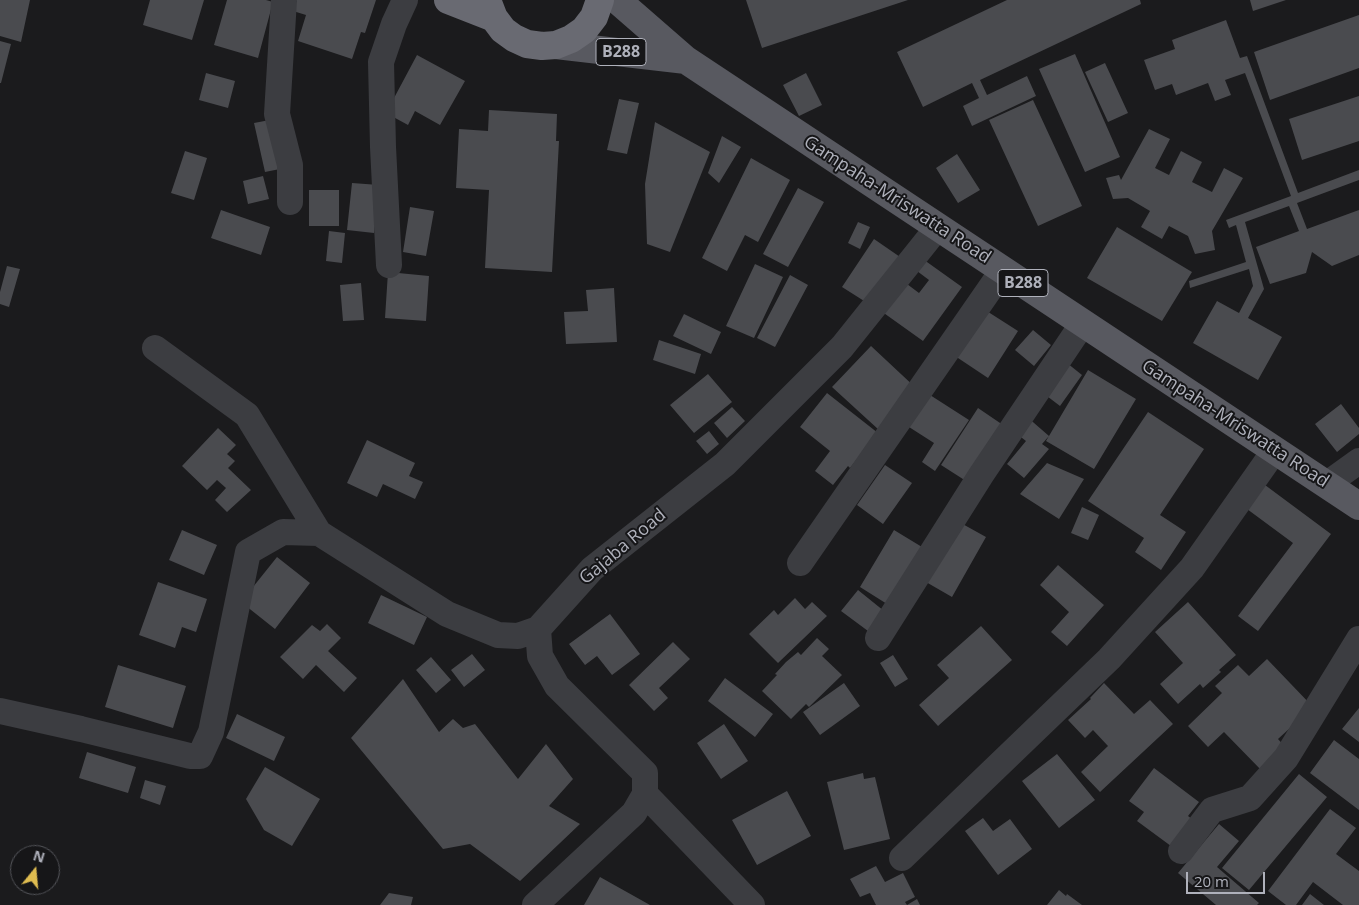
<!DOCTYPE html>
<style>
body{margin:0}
#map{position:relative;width:1359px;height:905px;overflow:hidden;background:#1b1b1d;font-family:"Open Sans",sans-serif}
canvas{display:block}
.north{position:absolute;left:10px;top:845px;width:50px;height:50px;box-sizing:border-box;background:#161618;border:1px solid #535459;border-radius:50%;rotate:17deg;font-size:14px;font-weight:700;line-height:20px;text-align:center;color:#afb1bb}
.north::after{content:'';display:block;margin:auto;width:18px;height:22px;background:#dfbc50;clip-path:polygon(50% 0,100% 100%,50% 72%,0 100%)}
.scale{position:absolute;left:1186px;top:872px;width:79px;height:22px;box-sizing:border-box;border:2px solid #afb1bb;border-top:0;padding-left:6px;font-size:15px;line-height:18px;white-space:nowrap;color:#afb1bb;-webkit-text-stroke:4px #161618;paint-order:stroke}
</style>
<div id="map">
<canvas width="1359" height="905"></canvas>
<div class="north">N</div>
<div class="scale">20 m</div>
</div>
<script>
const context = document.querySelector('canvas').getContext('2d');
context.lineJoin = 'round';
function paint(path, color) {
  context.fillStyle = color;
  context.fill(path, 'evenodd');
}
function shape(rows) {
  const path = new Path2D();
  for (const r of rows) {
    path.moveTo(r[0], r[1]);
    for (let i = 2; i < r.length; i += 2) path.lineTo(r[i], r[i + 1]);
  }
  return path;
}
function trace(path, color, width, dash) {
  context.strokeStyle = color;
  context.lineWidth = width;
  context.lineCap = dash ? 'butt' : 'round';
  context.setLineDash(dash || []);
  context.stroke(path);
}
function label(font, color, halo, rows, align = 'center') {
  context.font = font + ' "Open Sans",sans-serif';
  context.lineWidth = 4;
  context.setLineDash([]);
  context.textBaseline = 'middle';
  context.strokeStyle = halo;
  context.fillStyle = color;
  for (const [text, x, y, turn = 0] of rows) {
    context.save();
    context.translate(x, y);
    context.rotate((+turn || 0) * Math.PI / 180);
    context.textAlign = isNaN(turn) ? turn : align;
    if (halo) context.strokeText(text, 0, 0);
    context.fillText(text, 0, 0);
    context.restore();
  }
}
paint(shape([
 [0,0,30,0,21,42,0,36],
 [150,0,204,0,192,40,143,25],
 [227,0,266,0,273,2,258,58,214,45],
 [297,0,376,0,365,33,361,32,352,59,298,41,306,15,293,11],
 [746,0,908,0,762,48],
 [1007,0,1140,0,1141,4,980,80,987,95,1027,76,1036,96,972,126,963,106,979,98,972,83,923,107,897,52],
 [1250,0,1286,0,1253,11],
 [1359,15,1359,68,1270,100,1254,52],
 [1226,20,1240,58,1247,56,1298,193,1359,170,1359,180,1297,203,1307,229,1359,210,1359,255,1332,266,1312,252,1306,273,1270,284,1256,247,1299,231,1289,206,1245,222,1264,289,1248,318,1282,337,1258,380,1193,343,1217,301,1239,313,1253,286,1249,269,1190,288,1189,281,1246,262,1236,225,1229,228,1226,220,1291,196,1245,73,1225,80,1231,95,1215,101,1208,83,1176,95,1172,84,1155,90,1144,60,1175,49,1172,40],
 [0,41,11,44,1,83,0,83],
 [1075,54,1120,157,1085,172,1039,69],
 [417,55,465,81,440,125,415,111,408,125,386,113],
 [1105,63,1128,113,1108,122,1085,72],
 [206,73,235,81,228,108,199,100],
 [806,73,822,105,799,116,783,85],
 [1359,96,1359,141,1302,160,1289,119],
 [619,99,639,103,627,154,607,150],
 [1033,100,1082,206,1038,226,989,120],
 [489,110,557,114,556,141,559,141,552,272,485,268,489,190,456,188,459,129,488,131],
 [275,119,285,168,265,172,254,123],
 [655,122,710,152,670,252,647,244,645,184],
 [1149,129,1170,139,1155,168,1169,175,1181,151,1202,162,1192,182,1212,192,1224,168,1243,178,1212,231,1215,250,1195,254,1188,236,1169,226,1162,239,1141,227,1150,211,1128,198,1113,199,1106,178,1119,175,1121,180],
 [722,136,741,147,719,183,708,173],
 [185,151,207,158,194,200,171,193],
 [957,154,980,190,958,203,936,168],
 [751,158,790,180,758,242,745,235,727,271,702,258],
 [263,176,269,199,248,204,243,181],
 [352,183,379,185,374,233,347,230],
 [798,188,824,202,788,267,763,254],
 [309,190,339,190,339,226,309,226],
 [410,207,434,211,426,256,403,252],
 [221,210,270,227,261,255,211,238],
 [858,222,870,227,860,249,848,243],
 [1117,227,1192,272,1162,321,1087,278],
 [329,231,345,233,342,263,326,261],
 [874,239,903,259,872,306,842,287],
 [920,257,962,287,923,341,881,311,903,281,919,293,929,280,913,268],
 [755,264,783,277,754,338,726,326],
 [7,266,20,269,9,307,0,304,0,292],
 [388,272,429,276,426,321,385,318],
 [790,275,808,285,775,347,757,338],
 [361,283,364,320,343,321,340,285],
 [614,288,617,342,566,344,564,312,588,311,586,290],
 [982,308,1018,331,988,378,952,354],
 [684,314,721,332,711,354,673,336],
 [1033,330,1051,345,1034,366,1015,350],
 [659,340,701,354,695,374,653,360],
 [871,346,917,389,879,430,832,387],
 [1062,359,1082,375,1060,406,1039,390],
 [1088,370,1136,399,1094,469,1046,441],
 [708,374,732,402,694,433,670,405],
 [827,393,878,433,850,468,848,466,833,485,815,471,830,451,800,427],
 [930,395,969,420,935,471,922,462,934,443,909,427],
 [1341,404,1359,428,1359,434,1337,452,1315,424],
 [732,407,745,421,727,438,714,423],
 [978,408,1003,425,966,481,941,465],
 [1148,412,1204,449,1160,515,1186,532,1161,570,1135,552,1144,538,1088,501],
 [1026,416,1049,436,1042,444,1049,449,1024,478,1007,464,1026,441,1013,431],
 [218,428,236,445,227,454,235,461,228,468,251,490,227,512,215,500,226,488,217,480,207,490,182,466],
 [709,431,719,444,707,454,696,441],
 [367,440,415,463,409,476,423,482,415,499,383,484,377,497,347,483],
 [1047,463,1084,479,1059,519,1020,494],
 [885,465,912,483,883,524,857,505],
 [1265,485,1331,534,1258,631,1238,616,1293,543,1247,509],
 [1082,507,1099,515,1088,540,1071,533],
 [959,522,986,537,952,597,926,582],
 [182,530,217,545,204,575,169,560],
 [894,530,922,547,887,604,860,587],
 [277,557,310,583,275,629,241,602],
 [1058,565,1104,605,1067,646,1051,632,1069,612,1040,585],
 [158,582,207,599,196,632,182,627,175,648,139,635],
 [858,590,884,611,868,631,841,611],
 [381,595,427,617,414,645,368,623],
 [795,598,805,609,812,602,827,616,778,663,749,634,774,610,778,615],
 [1188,602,1236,655,1219,670,1221,672,1203,688,1200,684,1178,704,1160,684,1183,663,1155,632],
 [610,614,640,654,612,675,597,656,585,665,569,644],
 [327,624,341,638,328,651,357,678,344,692,316,665,303,679,280,657,312,625,320,631],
 [981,626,1012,660,938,726,919,705,949,678,937,665],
 [817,638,829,649,822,656,842,675,809,707,806,704,791,719,762,691,777,675,775,674,786,662,798,652,801,655],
 [673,642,690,659,659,688,668,698,654,711,629,685],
 [472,654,485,670,464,687,451,670],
 [893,655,908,679,895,687,880,663],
 [431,657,451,680,436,693,416,670],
 [1267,659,1313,707,1278,739,1287,749,1263,772,1224,732,1208,747,1188,726,1222,693,1215,686,1238,665,1249,676],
 [118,665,186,686,173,728,105,707],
 [725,678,773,714,755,737,708,701],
 [403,679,439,732,453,719,463,728,475,724,518,779,546,744,573,779,549,806,580,824,520,881,470,844,443,849,351,738],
 [844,683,860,706,820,735,803,712],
 [1104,683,1134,714,1150,700,1173,724,1100,792,1081,772,1108,746,1093,730,1085,738,1068,720,1091,699,1090,698],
 [1359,708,1359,742,1342,729],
 [237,714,285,737,274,761,226,738],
 [724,724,748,761,721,779,697,743],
 [1334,740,1359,759,1359,810,1310,773],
 [87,752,136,767,128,793,79,778],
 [1057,754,1095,800,1059,828,1022,781],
 [265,767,320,799,292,846,264,830,246,799],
 [1154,768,1199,802,1188,816,1196,822,1175,849,1137,821,1144,812,1129,801],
 [863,773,864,779,875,777,890,839,844,850,827,782],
 [1299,774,1327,797,1249,890,1222,868],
 [145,780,166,786,160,805,140,798],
 [787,791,811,836,757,865,732,820],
 [1330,809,1356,828,1336,854,1359,871,1359,905,1343,905,1313,882,1296,905,1286,905,1268,891],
 [983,818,993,831,1010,819,1032,849,998,875,965,831],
 [1219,824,1239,841,1217,867,1259,903,1257,905,1216,905,1178,873],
 [876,866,885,882,903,873,915,897,905,902,907,905,917,899,920,905,876,905,870,893,860,897,850,879],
 [600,877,650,905,584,905],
 [1059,890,1066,896,1067,894,1082,905,1047,905],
 [389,893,413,897,411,905,380,905],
 [1310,894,1324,905,1302,905]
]), '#4a4b4f');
trace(shape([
 [284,0,277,114,290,165,290,202],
 [389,265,383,147,381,62,394,24,405,0],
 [155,348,247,415,319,533,447,614,498,635,518,636,538,629],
 [1327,484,1359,461],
 [800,563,1003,270],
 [878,638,981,475,1083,323],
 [0,711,81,729,190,756,200,756,211,732,248,552,283,532,319,533],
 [645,794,752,905],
 [1181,851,1212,810,1250,798,1286,758,1359,639],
 [902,858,1109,659,1192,568,1275,450],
 [535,905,634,813,645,794,645,773,557,686,540,656,538,629,592,569,725,464,842,347,938,227]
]), '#3c3d41', 26);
trace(shape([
 [617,0,686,60,1359,506],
 [556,45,686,60]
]), '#585960', 28);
trace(shape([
 [448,0,494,18],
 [487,0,494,18,503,30,514,38,527,44,542,46,556,45,571,39,584,30,594,17,600,0]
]), '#696a72', 28);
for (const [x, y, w] of [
 [621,52,50],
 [1023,283,50]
]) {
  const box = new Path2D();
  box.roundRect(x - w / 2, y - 13.5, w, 27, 4);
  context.fillStyle = '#161618';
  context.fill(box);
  trace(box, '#afb1bb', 1);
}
label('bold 16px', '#afb1bb', null, [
 ["B288",621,52],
 ["B288",1023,283]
]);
label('18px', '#afb1bb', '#161618', [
 ["Gampaha-Mriswatta Road",897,200,33],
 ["Gampaha-Mriswatta Road",1235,424,33],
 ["Gajaba Road",623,547,-40]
]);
</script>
